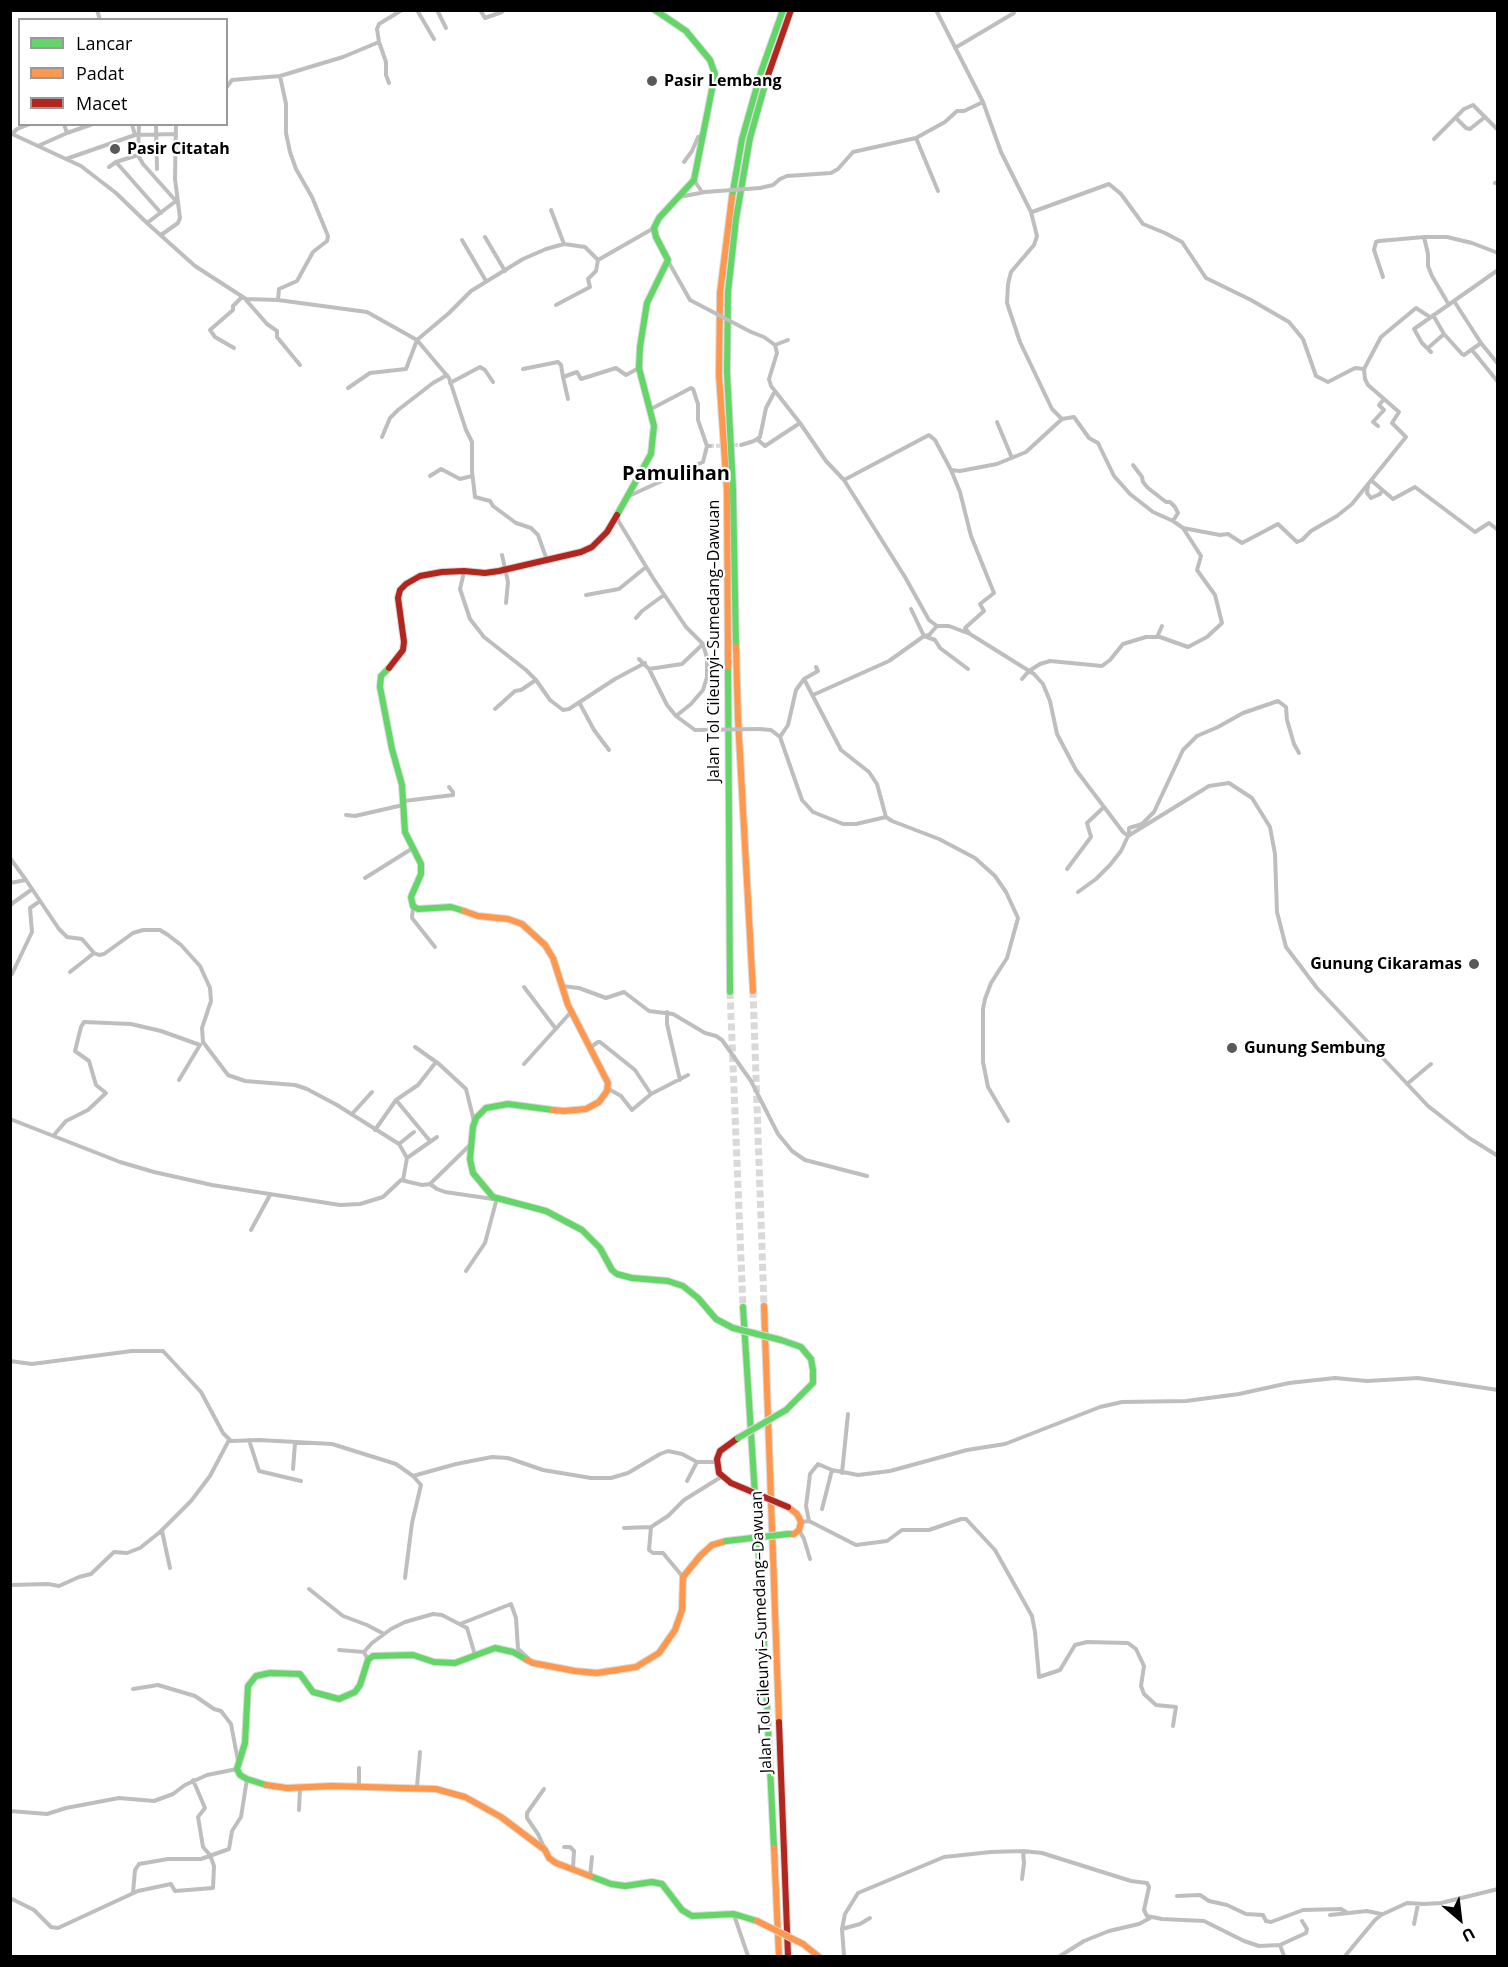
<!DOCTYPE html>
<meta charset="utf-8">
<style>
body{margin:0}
#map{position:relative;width:1508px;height:1967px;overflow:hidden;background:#fff;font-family:"Open Sans",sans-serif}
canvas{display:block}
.frame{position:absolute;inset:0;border:12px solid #000;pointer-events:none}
.legend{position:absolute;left:18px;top:18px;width:210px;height:108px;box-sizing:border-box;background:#fff;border:2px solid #999;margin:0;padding:8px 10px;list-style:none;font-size:18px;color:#000}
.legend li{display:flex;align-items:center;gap:12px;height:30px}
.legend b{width:30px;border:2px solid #999}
.north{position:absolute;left:1430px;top:1889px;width:60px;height:60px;-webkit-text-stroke:4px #fff;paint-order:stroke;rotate:152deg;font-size:16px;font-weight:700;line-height:24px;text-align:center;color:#000}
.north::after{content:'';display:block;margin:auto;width:21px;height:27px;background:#000;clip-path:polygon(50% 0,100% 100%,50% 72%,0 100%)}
</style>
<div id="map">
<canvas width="1508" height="1967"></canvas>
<div class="frame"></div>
<ul class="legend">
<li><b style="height:8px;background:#63d668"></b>Lancar</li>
<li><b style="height:8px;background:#ff974d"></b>Padat</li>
<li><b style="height:8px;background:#b3261e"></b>Macet</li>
</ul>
<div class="north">U</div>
</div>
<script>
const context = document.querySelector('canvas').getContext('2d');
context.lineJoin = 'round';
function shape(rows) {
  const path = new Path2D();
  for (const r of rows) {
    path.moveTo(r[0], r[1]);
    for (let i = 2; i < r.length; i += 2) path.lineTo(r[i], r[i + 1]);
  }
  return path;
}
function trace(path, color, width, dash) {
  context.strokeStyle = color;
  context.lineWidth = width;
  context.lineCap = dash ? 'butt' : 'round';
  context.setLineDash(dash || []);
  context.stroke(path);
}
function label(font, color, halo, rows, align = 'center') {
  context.font = font + ' "Open Sans",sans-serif';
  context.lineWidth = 4.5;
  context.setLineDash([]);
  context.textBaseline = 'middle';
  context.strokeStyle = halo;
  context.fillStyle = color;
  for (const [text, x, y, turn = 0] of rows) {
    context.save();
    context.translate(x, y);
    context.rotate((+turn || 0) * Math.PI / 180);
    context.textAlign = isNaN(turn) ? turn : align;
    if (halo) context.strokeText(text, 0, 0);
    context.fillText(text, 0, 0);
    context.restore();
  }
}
trace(shape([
 [710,446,741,445]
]), '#d9d9d9', 4, [4, 2]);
trace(shape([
 [753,991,764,1306],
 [730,992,743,1307]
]), '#d9d9d9', 7, [7, 3.5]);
const fast = shape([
 [732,197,742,139,761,72,783,10],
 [617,515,651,454,654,426,639,368,640,347,647,303,668,260,656,237,654,228,659,218,694,180,715,74,710,60,686,31,655,10],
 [736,647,733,488,727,372,728,292,736,219,750,138,766,81],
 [728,667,730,992],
 [389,668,381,676,380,687,392,749,402,785,405,832,421,864,421,874,411,897,413,906,418,909,451,907,464,911],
 [553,1110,508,1104,486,1108,476,1118,473,1127,470,1159,473,1173,493,1197,546,1211,582,1230,600,1248,612,1270,617,1274,632,1278,668,1281,683,1286,698,1298,716,1319,733,1328],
 [743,1307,762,1605,774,1848],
 [781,1340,801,1347,811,1359,813,1370,813,1383,786,1410],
 [266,1785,247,1779,240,1775,237,1769,245,1743,248,1686,256,1676,270,1673,300,1674,313,1692,339,1699,355,1692,360,1685,368,1660,373,1656,413,1655,434,1662,455,1663,495,1648,513,1652,527,1660],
 [590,1876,611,1884,625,1886,652,1882,662,1884,682,1910,692,1916,734,1914,757,1921]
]);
const slow = shape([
 [736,647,738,719,753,991],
 [728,667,727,491,719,375,720,293,732,197],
 [464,911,478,916,508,919,522,924,545,945,553,958,568,1005,608,1083,607,1091,599,1102,586,1109,564,1111,553,1110],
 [764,1306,779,1722],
 [788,1507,797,1514,801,1522,799,1530,794,1534,788,1534],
 [527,1660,533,1663,575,1671,597,1673,636,1667,659,1653,675,1630,682,1610,683,1577,700,1556,712,1545,726,1541],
 [266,1785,287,1788,332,1786,436,1789,465,1797,501,1817,545,1850,549,1858,556,1863,590,1876],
 [774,1848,779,1956],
 [803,1944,818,1956]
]);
const jam = shape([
 [766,81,791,10],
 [389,668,403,650,404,642,398,598,400,590,406,584,420,576,442,572,464,571,485,573,499,571,581,552,592,547,607,532,617,515],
 [731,1483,719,1473,717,1459,720,1451,738,1438],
 [779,1722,788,1956]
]);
trace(fast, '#dbdbdb', 8);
trace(slow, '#dbdbdb', 8);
trace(jam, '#dbdbdb', 8);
trace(shape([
 [97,10,100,20],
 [417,10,434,39],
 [437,10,446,28],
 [480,10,485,18,502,12],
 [131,20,142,20],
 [379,42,386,62,386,75,389,83],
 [955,48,1014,13],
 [226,88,232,80,280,76,343,57,379,42,377,29,379,24,402,10],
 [1456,118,1466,128,1470,129,1485,117],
 [64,124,67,133],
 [132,124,135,135],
 [156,124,157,169],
 [10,133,81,166,116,193,147,223,195,266,246,299,278,300,367,312,417,340,449,378,466,430,472,442,472,471,475,497,490,501,493,506,516,523,531,528,538,535,547,560],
 [13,133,17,129,30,124],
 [916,138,938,191],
 [1434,139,1464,109,1473,105,1498,130],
 [38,146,67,133,93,124],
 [138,155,139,124],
 [66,159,135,135,176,134],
 [116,162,161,213],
 [684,162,692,151,698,137,702,136],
 [109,167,116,162,138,155,143,164,176,201,147,223],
 [694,180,702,192],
 [1495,183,1498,182],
 [760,188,773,185,780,179,787,176,831,173,838,169,853,152,916,138,945,122,957,111,964,111,983,102],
 [679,197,705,192],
 [551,210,564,244],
 [1032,212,1109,184,1121,194,1143,224,1165,233,1182,242,1206,278,1251,300,1289,322,1303,339,1316,376,1328,382,1355,368,1364,369,1381,337,1416,308,1430,317],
 [161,235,178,223,180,218,175,179,176,124],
 [485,237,505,271],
 [1424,237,1428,254,1428,266,1432,276,1449,305],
 [462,240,486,281],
 [668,261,690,300],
 [1383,277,1374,250,1376,242,1379,241,1424,237,1447,237,1472,243,1498,253],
 [246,300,267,324,277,331,277,337,300,365],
 [278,300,279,289,297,281,313,252,327,241,328,236,312,197,296,169,290,152,286,133,286,104,280,76],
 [1454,301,1481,343],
 [556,305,590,287,588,279,596,271,598,260],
 [1433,315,1444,334,1462,354,1464,355,1481,343,1498,364],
 [751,332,764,337,775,345,777,353,769,379,771,386,800,423,826,461,844,480,905,577,929,620,937,626,949,626,970,634,1034,674,1043,684,1050,701,1057,734,1076,770,1123,832,1128,836,1209,786,1229,783,1252,798,1270,827,1275,854,1277,912,1286,947,1317,988,1428,1106,1469,1138,1498,1156],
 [775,345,788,340],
 [234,348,215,337,210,330,233,310,233,306,242,297],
 [1428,348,1444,334],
 [1472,350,1498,382],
 [1431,352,1422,343,1414,329,1498,270],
 [523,369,558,362,561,365,563,377,577,372,581,379,616,368,626,375,639,368],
 [563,377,568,399],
 [450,383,480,367,485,370,493,382],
 [348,388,370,373,406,369,417,340,449,313,471,291,523,259,546,249,564,244,585,247,598,260,654,228],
 [651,409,691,388,693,389,698,404,698,420,707,446],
 [997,422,1012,458],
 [1378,426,1373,422,1384,410,1379,405,1384,399],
 [382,437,390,418,398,410,433,383,447,375],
 [758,440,765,446,800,423],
 [741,445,754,441,760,437,766,408,775,391],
 [1133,465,1142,477,1143,482,1148,488,1166,502,1170,502,1175,507,1178,513,1173,521],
 [951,470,960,492,971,536,994,593,980,604,984,611,965,628,970,634],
 [430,476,441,469,460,479,472,476],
 [844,480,929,435,935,440,951,470,960,471,997,464,1026,452,1062,419,1052,409,1020,342,1007,303,1008,284,1011,272,1034,245,1037,236,1031,212,1001,152,983,102,936,10],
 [1372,481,1393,499,1415,487,1475,532,1489,523,1498,530],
 [1368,486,1367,493,1371,498,1380,494,1382,490],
 [629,496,703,462,707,446,710,446],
 [616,517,653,578,686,627,703,644,707,658,707,677,703,690,691,704,676,716],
 [1183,528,1220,535,1228,534,1242,543,1278,524,1297,542,1302,540,1311,531,1337,516,1352,504,1406,437,1392,423,1399,412,1368,385,1365,379,1364,369],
 [502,555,508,582,506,603],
 [464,572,460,589,470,619,484,637,526,670,536,680,550,700,563,710,569,709,615,679,645,663],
 [586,595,619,589,646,567],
 [911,609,924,636,935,640,940,648,968,669],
 [636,618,642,611,664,595],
 [1157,637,1162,626],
 [639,659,649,669,667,705,676,716,695,730],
 [649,669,682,664,703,644],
 [804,679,818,671,816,667],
 [1022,679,1029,671,1040,664,1050,661,1102,666,1110,660,1123,644,1146,637,1160,637,1188,647,1207,637,1222,623,1215,595,1197,570,1201,556,1183,528,1173,521,1153,512,1130,494,1114,476,1098,443,1089,438,1074,417,1062,419],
 [813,695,889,661,924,636,929,635,937,626],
 [579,702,594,730,609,750],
 [495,709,515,691,521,690,536,680],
 [759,729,771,730,780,737,802,800,813,812,843,824,856,824,886,817,892,821,939,839,975,858,995,876,1006,892,1018,918,1007,958,991,983,985,999,983,1009,983,1062,988,1087,1008,1121],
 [780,737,788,725,796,690,804,679,841,750,869,772,877,784,886,817],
 [404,801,453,795,453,792,449,787],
 [346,815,355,816,403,805],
 [10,858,26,880],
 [1067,869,1091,837,1087,823,1104,807],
 [365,878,413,848],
 [10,883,26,880,59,929,67,937,82,939,94,953,99,955,104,954,133,933,143,930,160,930,168,935,181,945,200,966,210,988,211,1001,202,1028,203,1042,228,1075,245,1081,295,1085,307,1089,337,1105,399,1144,407,1158,403,1180],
 [1078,892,1096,879,1110,865,1121,851,1129,834,1129,828,1142,824,1154,812,1183,750,1197,736,1218,727,1243,713,1278,701,1286,707,1287,720,1294,744,1299,753],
 [10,905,31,890],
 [413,907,412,918,435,947],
 [70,972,94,953],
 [12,974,32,932,30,908,40,901],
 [562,986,579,988,606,998,624,992,649,1011,673,1014,705,1033,716,1036,722,1040,751,1081,778,1134,792,1151,805,1160,867,1176],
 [524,987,556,1029],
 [667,1012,667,1024,680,1080],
 [415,1047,439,1064,466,1089,474,1121],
 [591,1047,598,1042,600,1042,635,1070,651,1094,688,1075],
 [524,1064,571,1012],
 [179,1080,200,1045],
 [1407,1084,1431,1064],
 [607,1088,621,1096,632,1110,651,1094],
 [396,1100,430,1141],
 [352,1114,372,1092],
 [10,1119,120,1162,154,1172,212,1185,340,1205,360,1204,383,1197,401,1180,422,1185,430,1184,471,1144],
 [375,1130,396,1100,418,1085,436,1062],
 [54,1135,66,1121,88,1110,106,1093,96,1085,89,1061,75,1051,81,1027,84,1022,131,1024,161,1031,200,1045],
 [399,1144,414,1132],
 [407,1158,437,1137],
 [430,1184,437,1189,445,1192,493,1199],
 [251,1230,270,1195],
 [466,1271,485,1243,497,1198],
 [10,1361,32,1364,132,1351,163,1351,201,1392,223,1433,231,1441,259,1440,332,1444,396,1464,413,1476,456,1464,492,1457,508,1458,543,1470,591,1478,611,1478,628,1473,660,1454,668,1451,682,1454,697,1462,717,1462],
 [249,1440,259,1471,301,1481],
 [293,1469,295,1443],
 [842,1473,848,1414],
 [687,1481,697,1462],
 [822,1509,832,1470],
 [809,1521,806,1506,809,1483,810,1474,818,1464,832,1470,858,1475,890,1471,967,1450,1005,1444,1100,1407,1122,1402,1186,1401,1239,1394,1289,1383,1335,1378,1367,1381,1418,1378,1498,1390],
 [801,1522,809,1521,856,1545,887,1541,902,1530,929,1530,961,1519,966,1519,995,1550,1032,1616,1035,1632,1039,1677,1060,1670,1075,1645,1087,1642,1128,1643,1136,1649,1144,1666,1141,1686,1144,1694,1156,1705,1176,1707,1173,1726],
 [624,1528,651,1527],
 [799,1530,804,1539,810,1559],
 [162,1531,170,1568],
 [683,1577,663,1553,653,1553,649,1550,651,1527,668,1516,684,1500,721,1477],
 [405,1578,412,1523,421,1485,413,1476],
 [10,1585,48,1584,59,1586,79,1577,91,1574,114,1552,127,1553,140,1548,160,1532,191,1501,210,1476,229,1440],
 [309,1589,343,1616,367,1625,384,1634],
 [460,1624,511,1604,516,1618,518,1649,528,1658],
 [339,1650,364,1652],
 [368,1660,364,1652,372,1643,391,1629,405,1622,433,1614,442,1615,467,1628,475,1655],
 [133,1689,158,1685,195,1696,214,1709,221,1711,231,1724,238,1761],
 [359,1786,359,1768],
 [417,1787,420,1752],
 [299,1810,300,1788],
 [10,1811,47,1814,66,1808,119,1798,154,1801,173,1794,185,1785,207,1775,237,1769],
 [544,1847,538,1834,527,1818,527,1813,544,1789],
 [564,1847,570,1847,574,1851,573,1868],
 [590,1876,592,1857],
 [1022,1879,1024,1863,1023,1851],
 [133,1893,135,1870,139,1864,168,1859,201,1859,229,1849,232,1831,241,1817,247,1779],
 [1177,1896,1200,1895,1209,1901,1227,1905,1246,1914,1263,1915,1266,1921,1271,1922,1303,1910,1341,1909,1346,1912],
 [10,1898,34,1910,51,1927,58,1928,138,1891,171,1884,175,1891,213,1888,214,1866,210,1855,203,1847,198,1817,205,1808,193,1780],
 [734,1915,748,1956],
 [1330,1915,1367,1911,1381,1914],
 [1414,1924,1418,1904],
 [842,1929,860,1924,870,1918],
 [1280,1945,1284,1956],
 [844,1956,842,1929,845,1914,858,1893,944,1857,991,1852,1023,1851,1042,1853,1131,1881,1147,1883,1149,1887,1144,1910,1147,1916,1162,1919,1204,1921,1244,1941,1259,1946,1280,1945,1306,1933,1307,1929,1302,1921],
 [1060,1956,1084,1941,1109,1931,1139,1924,1150,1918],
 [1345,1956,1375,1920,1381,1915,1407,1903,1424,1904,1441,1903,1498,1889]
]), '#bebebe', 4);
trace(fast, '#63d668', 6);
trace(slow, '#ff974d', 6);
trace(jam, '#b3261e', 6);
const fastBridge = shape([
 [733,1328,781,1340],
 [738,1438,786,1410],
 [726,1541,788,1534]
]);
const slowBridge = shape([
 [757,1921,803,1944]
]);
const jamBridge = shape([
 [731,1483,788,1507]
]);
trace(fastBridge, '#dbdbdb', 8, []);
trace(slowBridge, '#dbdbdb', 8, []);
trace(jamBridge, '#dbdbdb', 8, []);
trace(shape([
 [705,192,760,188],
 [690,300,751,332],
 [695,730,759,729]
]), '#bebebe', 4);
trace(fastBridge, '#63d668', 6);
trace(slowBridge, '#ff974d', 6);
trace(jamBridge, '#b3261e', 6);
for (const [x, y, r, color] of [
 [652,81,6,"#595959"],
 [115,149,6,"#595959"],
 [1474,964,6,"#595959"],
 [1232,1048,6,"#595959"]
]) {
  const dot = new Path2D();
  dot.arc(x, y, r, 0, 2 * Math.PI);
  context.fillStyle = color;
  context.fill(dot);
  trace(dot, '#fff', 2);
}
label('bold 16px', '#000', '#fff', [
 ["Pasir Lembang",664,81],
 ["Pasir Citatah",127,149],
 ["Gunung Cikaramas",1462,964,"right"],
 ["Gunung Sembung",1244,1048]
], 'left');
label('16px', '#000', '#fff', [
 ["Jalan Tol Cileunyi–Sumedang–Dawuan",714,641,-90],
 ["Jalan Tol Cileunyi–Sumedang–Dawuan",762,1632,-92]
]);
label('bold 20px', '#000', '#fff', [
 ["Pamulihan",676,474]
]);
</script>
